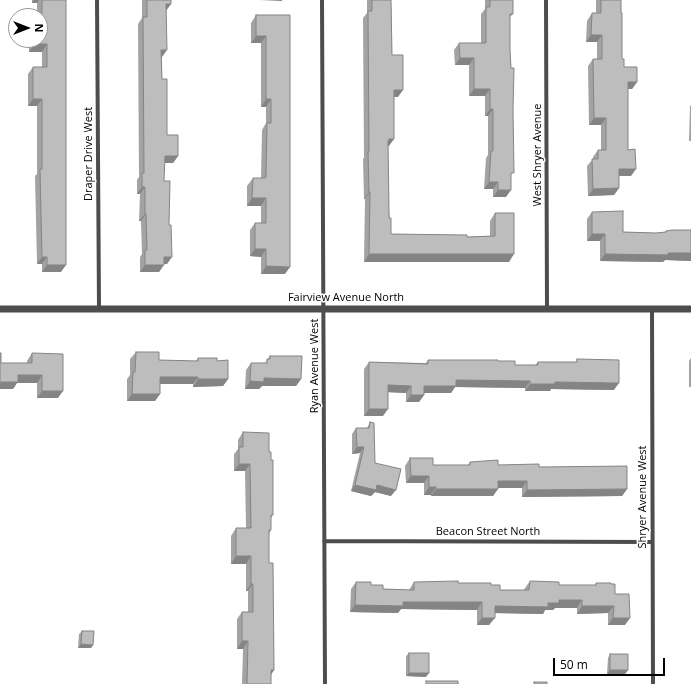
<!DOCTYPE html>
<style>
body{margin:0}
#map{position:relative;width:691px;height:684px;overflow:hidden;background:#fff;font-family:"Open Sans",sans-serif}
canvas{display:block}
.north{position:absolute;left:8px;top:8px;width:40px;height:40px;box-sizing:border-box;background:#fff;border:1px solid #999;border-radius:50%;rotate:90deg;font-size:11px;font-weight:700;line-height:16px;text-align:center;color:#000}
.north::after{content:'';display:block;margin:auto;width:14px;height:18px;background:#000;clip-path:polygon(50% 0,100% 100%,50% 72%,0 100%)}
.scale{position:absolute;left:553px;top:658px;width:112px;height:18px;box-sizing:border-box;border:2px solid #000;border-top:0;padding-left:5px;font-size:12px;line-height:14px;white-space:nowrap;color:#000;-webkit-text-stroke:3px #fff;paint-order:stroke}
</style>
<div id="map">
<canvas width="691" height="684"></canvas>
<div class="north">N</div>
<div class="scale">50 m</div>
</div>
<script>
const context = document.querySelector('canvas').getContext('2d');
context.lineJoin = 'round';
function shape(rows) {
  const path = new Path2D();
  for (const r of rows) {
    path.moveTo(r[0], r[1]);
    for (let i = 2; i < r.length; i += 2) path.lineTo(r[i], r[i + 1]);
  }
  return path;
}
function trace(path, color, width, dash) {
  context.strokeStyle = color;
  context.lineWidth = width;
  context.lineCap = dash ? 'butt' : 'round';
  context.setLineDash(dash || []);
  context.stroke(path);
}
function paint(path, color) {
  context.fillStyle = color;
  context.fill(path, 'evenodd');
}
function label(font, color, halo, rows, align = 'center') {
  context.font = font + ' "Open Sans",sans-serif';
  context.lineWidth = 3;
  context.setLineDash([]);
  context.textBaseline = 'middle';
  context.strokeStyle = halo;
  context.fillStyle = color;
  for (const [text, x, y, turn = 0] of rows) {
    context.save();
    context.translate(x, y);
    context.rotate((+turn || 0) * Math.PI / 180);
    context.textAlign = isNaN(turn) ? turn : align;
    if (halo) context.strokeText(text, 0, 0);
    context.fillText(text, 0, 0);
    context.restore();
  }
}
trace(shape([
 [97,0,99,308],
 [322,0,325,684],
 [546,0,547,309],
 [652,309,653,684],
 [324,541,652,542]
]), '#4d4d4d', 4);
trace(shape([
 [0,309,691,309]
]), '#4d4d4d', 7);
paint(shape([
 [32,0,66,0,61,272,42,272,42,264,37,264,35,176,37,174,37,106,28,106,28,74,33,67,42,67,42,52,29,52,29,40,40,40,40,16,37,16,37,3,32,3],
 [142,0,171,0,166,11,162,57,162,79,167,135,178,156,173,163,164,163,164,181,167,264,164,264,159,272,140,272,140,257,142,254,141,221,139,221,140,194,137,194,137,180,139,177,138,24,142,18],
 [367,0,391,0,392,55,398,97,394,97,388,146,389,212,391,234,467,237,490,236,490,221,495,213,509,262,364,262,365,199,364,199,363,159,364,158,363,18,367,13],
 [485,0,513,0,513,14,510,17,510,49,511,177,506,197,493,197,493,189,484,189,486,158,488,155,488,116,485,116,485,96,469,96,469,65,455,65,454,50,459,43,481,43,481,14,485,9],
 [596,0,621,0,622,59,624,67,637,82,632,89,628,89,628,150,631,176,619,176,619,188,614,195,588,196,587,166,593,159,593,157,598,150,601,150,601,125,589,125,588,66,593,59,597,59,597,42,586,42,587,21,592,13,596,13],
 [256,15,290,15,285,274,261,274,261,257,250,256,250,230,255,223,261,223,261,206,247,206,247,186,253,178,261,178,262,130,266,123,266,107,261,107,261,43,251,43,251,23],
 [691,105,691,141,689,141,690,106],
 [592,212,623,232,656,233,665,232,666,231,691,230,691,261,665,260,663,262,600,261,600,241,587,241,587,219],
 [136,352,159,360,196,361,198,358,217,361,228,379,223,386,193,387,193,384,160,384,160,394,155,401,127,401,127,379,130,375,130,359],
 [32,353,58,398,37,398,37,383,17,383,13,389,0,389,1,363,27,363,27,361],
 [270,356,301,379,296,386,262,386,259,389,245,389,246,370,251,363,265,363],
 [691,358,691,387,689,387,689,361],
 [577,359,614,390,551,389,550,391,525,391,525,388,455,387,451,393,424,393,424,395,419,402,406,402,406,393,388,392,383,416,364,416,364,369,369,362,426,363,428,360,498,361,515,365,535,365,538,362,576,362],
 [370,422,375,463,391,496,375,492,371,496,351,491,360,453,352,454,352,434,356,428,367,428],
 [243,432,269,452,271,460,273,515,271,518,271,530,269,534,269,563,274,670,271,675,271,684,242,684,243,649,237,649,237,619,242,612,248,612,248,591,246,591,246,564,231,564,231,536,236,528,246,528,245,471,234,471,234,454,238,449,238,440],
 [410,458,433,465,468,465,470,462,498,465,539,467,627,489,622,496,522,497,522,488,498,488,493,496,431,496,431,495,424,495,424,483,406,483,405,466],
 [530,581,559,585,595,585,596,583,611,584,615,594,625,625,608,625,608,613,577,614,577,608,555,608,553,610,545,610,543,614,495,613,489,625,477,625,477,610,401,609,398,613,350,612,351,589,356,582,371,585,383,589,409,590,414,582,458,583,491,585,500,590,524,590,525,588],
 [82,631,93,645,91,648,78,648,79,634],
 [409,653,426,677,406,676,406,656],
 [610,654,628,670,625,674,607,674,608,658]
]), '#a3a3a3');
paint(shape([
 [34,0,39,0,37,3,32,3],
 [260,0,282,0,282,1],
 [166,4,171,4,166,11],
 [591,35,602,35,597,42,586,42],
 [256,36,266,36,261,43,251,43],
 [34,44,47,44,42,52,29,52],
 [161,50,167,50,162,57],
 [460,58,474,58,469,65,455,65],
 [628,82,637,82,632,89,623,89],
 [474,89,490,89,485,96,469,96],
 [394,90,403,90,398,97,389,97],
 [33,99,42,99,37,106,28,106],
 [266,99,271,99,266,107,261,107],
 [490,109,493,109,488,116,485,116],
 [594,118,606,118,601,125,589,125],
 [389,139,394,139,389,146,384,146],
 [165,156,178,156,173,163,160,163],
 [619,169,636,169,631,176,614,176],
 [489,182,498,182,493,189,484,189],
 [142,187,145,187,140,194,137,194],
 [619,188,614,195,588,196,593,189],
 [498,190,511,190,506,197,493,197],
 [369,192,370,192,365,199,364,199],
 [252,198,266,198,261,206,247,206],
 [145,214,146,214,141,221,139,221],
 [592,234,605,234,600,241,587,241],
 [255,249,266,249,261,257,250,256],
 [668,253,691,253,691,261,665,260,663,262,600,261,605,254],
 [369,254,514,254,509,262,364,262],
 [42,257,47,257,42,264,37,264],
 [164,257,172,257,167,264,159,264],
 [47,265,66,265,61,272,42,272],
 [145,265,164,265,159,272,140,272],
 [266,266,290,267,285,274,261,274],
 [18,375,42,375,37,383,17,383,13,389,0,389,0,383,1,382],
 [160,377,198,377,193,384,155,384],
 [264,378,301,379,296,386,262,386,259,389,245,389,250,381],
 [198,379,228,379,223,386,193,387],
 [456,380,530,381,525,388,455,387,451,393,419,393,424,386],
 [555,382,619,383,614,390,551,389,550,391,525,391,530,384],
 [388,385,411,386,406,393,383,392],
 [42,391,63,391,58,398,37,398],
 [132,394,160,394,155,401,127,401],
 [411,395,424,395,419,402,406,402],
 [369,409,388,409,383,416,364,416],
 [357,447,364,447,360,453,352,454],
 [239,464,250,464,245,471,234,471],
 [411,476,429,476,424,483,406,483],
 [498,481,527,481,522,488,493,488],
 [355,485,377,485,396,490,391,496,375,492,371,496,351,491],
 [429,487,436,487,431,495,424,495],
 [436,489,498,489,493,496,431,496],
 [627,489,622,496,522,497,527,490],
 [236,556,251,556,246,564,231,564],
 [251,584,253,584,248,591,246,591],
 [559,600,582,600,577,608,555,608,553,610,545,610,543,614,490,613,495,606,548,603],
 [403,602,482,602,477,610,401,609,398,613,350,612,355,605],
 [582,606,614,606,608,613,577,614],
 [482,618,495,618,489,625,477,625],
 [613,618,630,618,625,625,608,625],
 [242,641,248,641,243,649,237,649],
 [81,644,93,645,91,648,78,648],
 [271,670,274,670,269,677],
 [610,670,628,670,625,674,607,674],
 [409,673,429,673,426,677,406,676]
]), '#848484');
const building = shape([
 [42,0,66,0,66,265,47,265,47,257,42,257,40,169,42,169,42,99,33,99,33,67,47,67,47,44,34,44,34,40,40,40,40,30,42,30,42,0],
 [147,0,171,0,171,4,166,4,167,50,161,50,162,79,167,79,167,135,178,135,178,156,165,156,164,181,170,181,169,225,171,225,172,257,164,257,164,265,145,265,145,250,147,250,146,214,145,214,145,187,142,187,142,173,144,173,143,17,147,17,147,0],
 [372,0,391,0,392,55,403,55,403,90,394,90,394,139,389,139,388,141,389,212,389,218,391,218,391,234,467,235,467,237,495,236,495,213,514,213,514,254,369,254,370,192,369,192,368,152,369,152,368,11,372,11,372,0],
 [490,0,513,0,513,14,510,14,510,49,511,68,514,68,513,109,514,173,511,173,511,190,498,190,498,182,489,182,491,151,493,151,493,109,490,109,490,89,474,89,474,58,460,58,459,43,486,43,486,7,490,7,490,0],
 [601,0,621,0,621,13,622,13,622,59,624,59,624,67,637,67,637,82,628,82,628,150,635,149,636,169,619,169,619,188,593,189,592,159,598,159,598,150,606,150,606,118,594,118,593,59,602,59,602,35,591,35,592,13,601,13,601,0],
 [256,15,290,15,290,267,266,266,266,249,255,249,255,223,266,223,266,198,252,198,253,178,265,178,266,177,267,123,271,123,271,99,266,99,266,36,256,36,256,15],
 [623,211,623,232,656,233,666,232,666,231,672,230,691,230,691,253,668,253,668,255,605,254,605,234,592,234,592,212,623,211],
 [136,352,159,352,159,360,198,361,198,358,217,358,217,361,228,360,228,379,198,379,198,377,160,377,160,394,132,394,133,372,135,372,136,352],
 [0,353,1,353,1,363,32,363,32,353,63,354,63,391,42,391,42,375,18,375,18,382,1,382,1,384,0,384,0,353],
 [270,356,302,356,301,379,264,378,264,382,250,381,251,363,267,363,267,359,270,359,270,356],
 [577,359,619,360,619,383,555,382,555,384,530,384,530,381,456,380,456,386,424,386,424,395,411,395,411,386,388,385,388,409,369,409,369,362,428,364,428,360,498,360,498,361,515,361,515,365,538,365,538,362,577,362,577,359],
 [370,422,374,423,375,463,401,469,396,490,377,485,376,490,355,485,364,447,357,447,356,428,369,428,370,422],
 [243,432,269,433,269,452,271,452,271,460,273,460,273,515,271,515,271,530,269,530,269,563,273,563,274,670,271,670,271,684,247,684,248,641,242,641,242,612,253,612,253,584,251,584,251,556,236,556,236,528,251,528,250,464,239,464,239,447,243,447,243,432],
 [410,458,433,458,433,465,470,465,470,462,498,460,498,465,539,464,539,467,627,466,627,489,527,490,527,481,498,481,498,489,436,489,436,487,429,487,429,476,411,476,410,458],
 [458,581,458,583,491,583,491,585,500,585,500,590,529,590,530,581,559,582,559,585,596,585,596,583,611,583,611,584,615,584,615,594,629,594,630,618,613,618,614,606,582,606,582,600,559,600,559,603,548,603,548,607,495,606,495,618,482,618,482,602,403,602,403,606,355,605,356,582,371,582,371,585,383,585,383,589,414,590,414,582,458,581],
 [82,631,94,631,93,645,81,644,82,631],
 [409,653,429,653,429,673,409,673,409,653],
 [610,654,628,654,628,670,610,670,610,654],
 [426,681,458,681,458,684,426,684,426,681],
 [534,682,547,682,547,684,534,684,534,682]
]);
paint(building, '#bdbdbd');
trace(building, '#848484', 1);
label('11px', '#000', '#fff', [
 ["Draper Drive West",89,154,-90],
 ["West Shryer Avenue",538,155,-90],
 ["Fairview Avenue North",346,298],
 ["Ryan Avenue West",315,366,-90],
 ["Shryer Avenue West",643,497,-90],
 ["Beacon Street North",488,532]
]);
</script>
